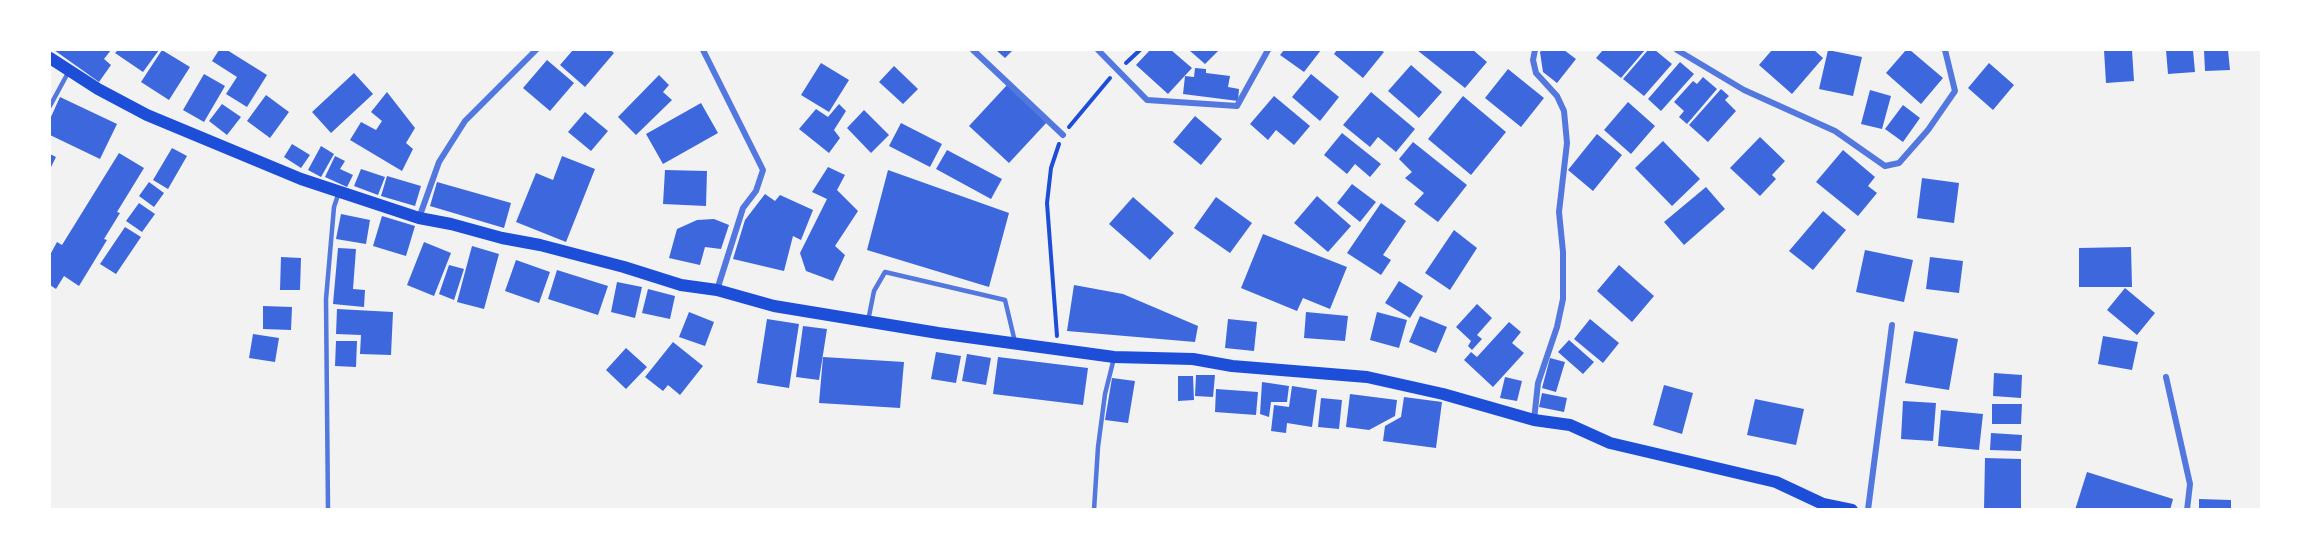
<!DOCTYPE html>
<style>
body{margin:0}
#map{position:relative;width:2311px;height:559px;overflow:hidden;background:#f2f2f2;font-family:"Roboto Condensed",sans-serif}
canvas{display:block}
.frame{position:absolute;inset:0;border:51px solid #fff;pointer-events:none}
</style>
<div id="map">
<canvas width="2311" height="559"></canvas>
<div class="frame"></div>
</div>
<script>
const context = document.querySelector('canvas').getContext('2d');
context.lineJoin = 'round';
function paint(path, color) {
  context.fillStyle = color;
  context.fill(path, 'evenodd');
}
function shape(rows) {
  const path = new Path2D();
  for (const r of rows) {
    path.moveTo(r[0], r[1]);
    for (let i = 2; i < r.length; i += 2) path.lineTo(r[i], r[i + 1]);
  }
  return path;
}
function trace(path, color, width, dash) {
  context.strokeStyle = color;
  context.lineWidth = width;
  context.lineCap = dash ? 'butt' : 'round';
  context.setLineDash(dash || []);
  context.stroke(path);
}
paint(shape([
 [54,50,111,50,104,59,111,65,99,82],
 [118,50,159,50,143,72,115,53],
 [162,50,190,67,169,100,141,82],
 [219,50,227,50,267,75,247,107,226,94,237,77,212,61],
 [573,50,610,50,614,53,585,87,560,65],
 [996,50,1013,50,1005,58],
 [1150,50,1171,50,1192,68,1168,94,1136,65],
 [1189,50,1219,50,1205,64],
 [1284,50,1321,50,1304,72,1280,55],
 [1337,50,1380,50,1384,52,1363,78,1334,54],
 [1417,50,1473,50,1487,62,1465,88],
 [1542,50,1564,50,1576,59,1557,83,1543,72,1540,52],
 [1603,50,1645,50,1621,78,1596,58],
 [1648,50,1655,50,1672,64,1644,96,1623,79],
 [1772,50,1814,50,1823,58,1792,94,1759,65],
 [1828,50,1862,57,1853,96,1819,89],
 [1906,50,1910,50,1943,78,1921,104,1886,73],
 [2104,50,2132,50,2134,81,2106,83],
 [2166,50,2193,50,2195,72,2168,74],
 [2204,50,2228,50,2230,70,2205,71],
 [547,60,574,83,550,111,523,88],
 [1680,62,1694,74,1661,111,1648,99],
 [821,63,849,80,829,112,801,95],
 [1989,63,2014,85,1993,110,1968,88],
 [1411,65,1442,92,1419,118,1388,91],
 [894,66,918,89,903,104,879,82],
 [1195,68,1206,69,1206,73,1230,76,1228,87,1239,89,1238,101,1183,94,1185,76,1194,77],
 [1508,69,1544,98,1521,127,1485,98],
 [354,73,373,94,331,133,312,112],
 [204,74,225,86,204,122,183,110],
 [1311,74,1339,97,1320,121,1292,97],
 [659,75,669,85,663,92,672,100,636,135,618,117],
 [1703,77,1717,89,1687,124,1679,117,1684,111,1674,102,1693,81,1697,84],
 [1008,84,1048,121,1009,163,969,126],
 [1721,89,1729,96,1725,100,1736,111,1708,142,1689,125],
 [1870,90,1891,96,1882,129,1861,124],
 [387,92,415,128,406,143,413,149,402,171,350,140,361,122,376,130,382,121,371,112],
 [1371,92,1415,129,1396,152,1378,137,1370,147,1343,125],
 [266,95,289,112,270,138,247,121],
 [1274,96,1310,126,1294,145,1276,130,1268,140,1250,124],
 [1463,96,1506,132,1471,175,1428,139],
 [60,97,117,124,100,159,50,135,50,119],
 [1628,102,1655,126,1631,154,1604,130],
 [701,103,718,133,663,164,646,134],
 [222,104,241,117,227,135,209,121],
 [839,104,846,111,834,130,840,138,829,153,799,129,816,109,828,117],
 [1903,105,1920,118,1903,142,1885,129],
 [864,110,889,135,871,153,847,128],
 [585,112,608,131,591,151,568,132],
 [1195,116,1222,139,1201,165,1173,142],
 [901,123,942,144,930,167,889,146],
 [1342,133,1381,164,1370,177,1355,164,1347,174,1324,155],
 [1597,134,1622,155,1593,191,1568,170],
 [1760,137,1785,161,1772,175,1776,179,1760,196,1730,168],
 [1663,141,1700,179,1672,206,1635,168],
 [1413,142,1467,185,1438,222,1414,204,1424,193,1405,178,1412,172,1399,159],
 [292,144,310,155,301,168,284,157],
 [321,146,334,154,321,177,308,170],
 [172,148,187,156,168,189,153,180],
 [947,150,1002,179,991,199,936,169],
 [1843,150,1875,177,1868,186,1877,193,1858,216,1816,182],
 [119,153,144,168,117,212,120,213,104,239,107,240,79,286,64,276,56,289,50,285,50,255,57,242,62,245],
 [50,154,56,157,50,169],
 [335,156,345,161,340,169,353,175,347,187,325,177],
 [562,156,595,169,566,242,516,222,536,173,553,180],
 [828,167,845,175,837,190,858,211,835,246,845,255,833,281,806,271,800,253,827,199,812,192],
 [361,169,385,177,378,195,354,186],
 [665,170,707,171,706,206,663,204],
 [888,170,1009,213,989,287,867,250],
 [387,176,421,186,415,206,381,196],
 [1922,178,1959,183,1954,223,1917,218],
 [149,182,164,193,154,207,139,196],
 [437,182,511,203,504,228,430,206],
 [1352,184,1376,202,1360,222,1337,203],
 [1706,187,1725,209,1684,245,1664,222],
 [765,194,775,201,780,195,813,210,801,240,793,236,784,271,733,259,745,220],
 [1317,196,1351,226,1328,252,1294,223],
 [1133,197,1174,233,1150,260,1109,224],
 [1216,197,1252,223,1230,253,1194,228],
 [139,203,155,214,142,232,126,221],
 [1381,203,1406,221,1383,255,1391,260,1381,275,1347,253],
 [1823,211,1846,230,1813,270,1789,251],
 [341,214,370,220,366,244,336,239],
 [382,216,415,226,406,256,373,246],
 [714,219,729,225,721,249,705,247,700,265,669,258,677,229,697,220],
 [125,227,141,237,116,274,100,264],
 [1454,230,1477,248,1450,290,1425,273],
 [1263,234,1347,267,1330,309,1303,298,1297,311,1241,288],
 [424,242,451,253,434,296,407,285],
 [472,246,499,254,484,309,457,302],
 [2131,247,2132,287,2079,287,2079,248],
 [338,248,356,249,353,289,365,290,364,307,333,304],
 [1865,250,1913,260,1904,302,1856,292],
 [281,257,301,258,300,290,280,290],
 [1930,257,1963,261,1959,293,1926,289],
 [516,260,550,272,539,303,505,291],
 [449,265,464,269,454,300,439,294],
 [1619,265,1654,296,1632,322,1597,291],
 [557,270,608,286,598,315,548,299],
 [1399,281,1423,296,1410,318,1385,303],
 [617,282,642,287,635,318,611,312],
 [1074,285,1123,294,1198,326,1195,342,1067,331],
 [2125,288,2155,313,2137,335,2107,310],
 [648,289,675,296,670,319,642,313],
 [1477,304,1492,318,1477,335,1482,339,1472,350,1468,346,1471,341,1456,327],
 [263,306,292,307,291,330,263,329],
 [337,309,393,312,391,355,360,354,361,335,336,334],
 [689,312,714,322,705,346,679,337],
 [1306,312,1348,316,1345,341,1304,338],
 [1377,312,1407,320,1399,348,1370,340],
 [1420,316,1447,327,1436,353,1409,342],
 [767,319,799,324,789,388,757,383],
 [1228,319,1257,322,1254,351,1225,348],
 [1590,319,1619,343,1603,363,1574,339],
 [1509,322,1521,332,1512,343,1524,353,1493,387,1464,360,1471,352,1477,357],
 [803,326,827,329,819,380,796,377],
 [1914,331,1958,339,1949,390,1905,383],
 [253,334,279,338,275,362,249,358],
 [2103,336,2138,342,2132,370,2098,364],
 [1569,340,1594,362,1583,374,1558,352],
 [336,341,357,341,356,367,335,366],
 [673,342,703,366,680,395,668,385,663,391,645,377],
 [626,348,647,367,626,389,606,370],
 [936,352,961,356,956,383,931,379],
 [967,354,991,358,986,385,962,381],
 [823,357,904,362,900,408,819,403],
 [998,357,1088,368,1083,405,993,394],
 [1550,358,1565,362,1556,392,1542,388],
 [1994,373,2022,375,2021,398,1993,396],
 [1196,375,1215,375,1213,397,1195,396],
 [1178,376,1193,376,1194,400,1178,401],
 [1505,377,1522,381,1517,401,1500,398],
 [1112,378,1135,381,1128,423,1105,420],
 [1262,382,1289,386,1287,402,1271,402,1269,417,1260,414],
 [1664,385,1693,393,1682,434,1653,425],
 [1292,386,1317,390,1312,427,1287,423,1286,433,1271,431,1274,405,1289,407],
 [1216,389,1258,392,1256,415,1215,412],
 [1542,393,1567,398,1564,412,1539,407],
 [1350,394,1397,400,1395,416,1369,430,1346,427],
 [1404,397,1442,402,1436,448,1383,441,1385,426,1401,417],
 [1321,398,1342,400,1339,429,1318,427],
 [1755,399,1804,409,1796,445,1747,435],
 [1903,401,1936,403,1933,441,1901,439],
 [1992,404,2022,404,2021,424,1992,424],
 [1941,410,1983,414,1979,450,1938,446],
 [1991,433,2022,435,2021,451,1990,450],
 [1985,458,2021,459,2021,510,1984,510],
 [2087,472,2173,499,2170,510,2075,510],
 [2199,499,2231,500,2231,510,2199,510]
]), '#3d67dc');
trace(shape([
 [1126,63,1140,50],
 [1069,127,1110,78],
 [1057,336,1047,203,1051,168,1059,144]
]), '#1d4ed8', 4);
trace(shape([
 [50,106,69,71],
 [868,321,874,291,885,272,1005,300,1015,342],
 [328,510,326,299,334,207,339,192],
 [1094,510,1098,447,1105,394,1114,358]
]), '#5277de', 4.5);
trace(shape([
 [703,50,763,170,756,191,743,208,717,290],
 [973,50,1063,135],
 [1098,50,1147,100,1237,106,1268,50],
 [1677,50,1744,90,1835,131,1885,166,1899,163,1928,130,1955,91,1945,50],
 [419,218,439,162,465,121,536,50],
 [2166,377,2190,484,2187,510],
 [1534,420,1538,383,1557,327,1563,299,1563,252,1559,212,1567,143,1564,111,1557,96,1536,73,1533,60,1535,50],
 [1868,510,1892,325]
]), '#5277de', 6);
trace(shape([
 [50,58,98,89,147,115,301,179,419,218,451,224,502,238,540,245,624,267,681,285,717,290,774,306,938,333,1114,357,1193,359,1232,366,1367,377,1443,394,1534,420,1570,425,1610,443,1776,482,1823,504,1852,510]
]), '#1d4ed8', 12);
</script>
